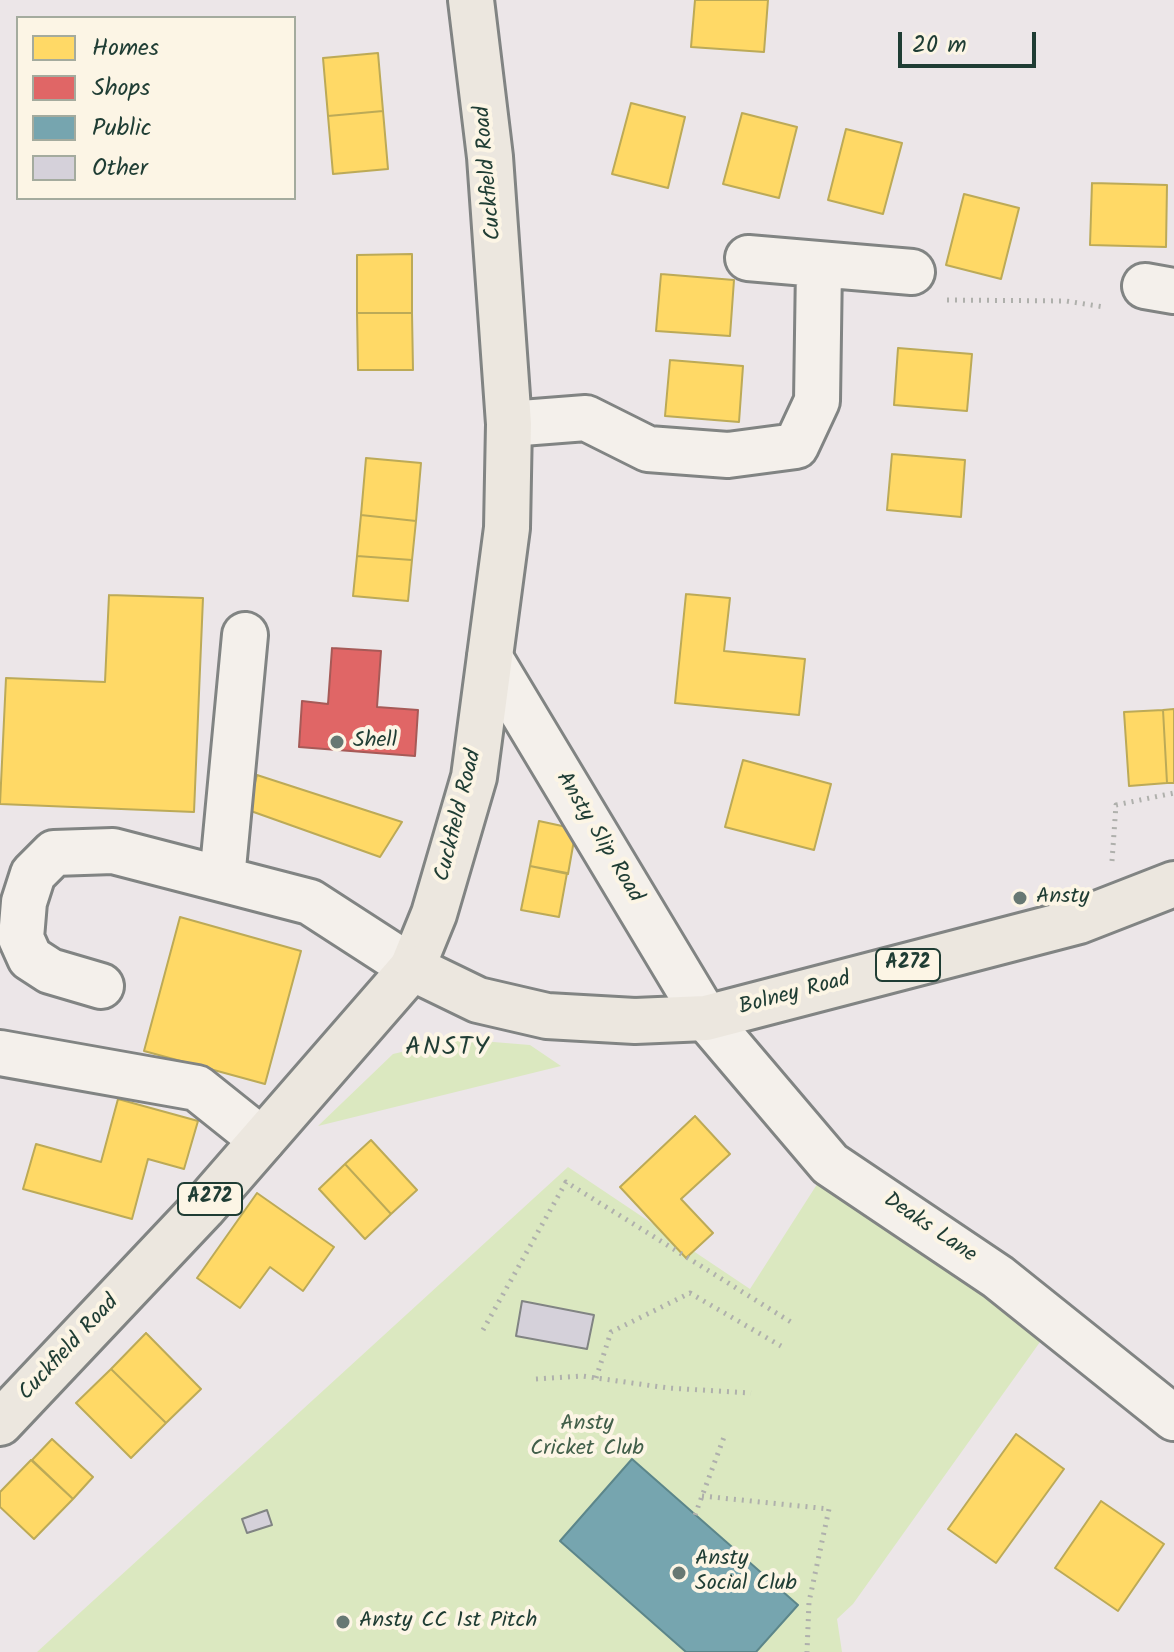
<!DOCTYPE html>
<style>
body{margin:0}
#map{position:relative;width:1174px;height:1652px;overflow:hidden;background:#ece6e8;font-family:Kalam,sans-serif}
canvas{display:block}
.legend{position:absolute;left:16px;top:16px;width:280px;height:184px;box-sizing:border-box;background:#fcf5e5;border:2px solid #a4ab9e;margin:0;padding:10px 14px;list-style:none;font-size:24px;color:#1f3d34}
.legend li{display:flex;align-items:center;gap:16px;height:40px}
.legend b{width:40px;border:2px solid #a4ab9e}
.scale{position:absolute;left:898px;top:32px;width:138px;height:36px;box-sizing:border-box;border:4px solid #1f3d34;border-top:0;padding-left:10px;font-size:24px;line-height:28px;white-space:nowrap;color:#1f3d34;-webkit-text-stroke:6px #fcf5e5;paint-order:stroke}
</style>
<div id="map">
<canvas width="1174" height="1652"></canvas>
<ul class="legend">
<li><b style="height:22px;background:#ffd966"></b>Homes</li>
<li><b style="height:22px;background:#e06666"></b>Shops</li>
<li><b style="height:22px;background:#76a5af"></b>Public</li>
<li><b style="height:22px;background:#d5d1da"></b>Other</li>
</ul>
<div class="scale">20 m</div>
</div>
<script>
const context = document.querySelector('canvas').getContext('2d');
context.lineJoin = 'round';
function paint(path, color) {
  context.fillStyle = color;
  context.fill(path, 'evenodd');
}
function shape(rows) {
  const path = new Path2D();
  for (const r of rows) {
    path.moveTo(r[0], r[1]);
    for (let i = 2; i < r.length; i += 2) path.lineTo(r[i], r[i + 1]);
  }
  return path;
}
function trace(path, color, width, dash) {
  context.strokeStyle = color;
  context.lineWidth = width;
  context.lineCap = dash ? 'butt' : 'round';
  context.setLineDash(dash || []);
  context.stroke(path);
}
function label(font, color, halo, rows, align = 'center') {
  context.font = font + ' Kalam,sans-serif';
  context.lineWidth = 8;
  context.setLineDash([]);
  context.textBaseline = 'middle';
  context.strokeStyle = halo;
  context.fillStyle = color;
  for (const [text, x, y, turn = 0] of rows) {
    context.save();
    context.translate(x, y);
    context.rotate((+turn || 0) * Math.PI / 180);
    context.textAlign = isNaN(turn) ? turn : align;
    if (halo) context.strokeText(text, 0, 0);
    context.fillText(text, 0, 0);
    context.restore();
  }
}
paint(shape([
 [457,1039,530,1045,561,1066,318,1126,393,1054],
 [830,1164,1055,1321,853,1604,837,1619,842,1652,37,1652,568,1167,750,1289]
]), '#dbe8c0');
const homes = shape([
 [695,0,768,0,764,52,691,47,695,0],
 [378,53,383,111,328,116,323,58,378,53],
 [631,103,685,117,668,188,612,174,631,103],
 [383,111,388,169,333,174,328,116,383,111],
 [742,113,797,127,779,198,723,184,742,113],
 [846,129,902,143,883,214,828,200,846,129],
 [1092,183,1167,185,1166,247,1090,245,1092,183],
 [964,194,1019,208,1001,279,946,265,964,194],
 [412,254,412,313,357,313,357,255,412,254],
 [661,274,734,280,730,336,656,331,661,274],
 [357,313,412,313,413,370,358,370,357,313],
 [898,348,972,354,967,411,894,405,898,348],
 [670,360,743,366,739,422,665,416,670,360],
 [892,454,965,460,961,517,887,510,892,454],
 [366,458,421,463,416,521,361,515,366,458],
 [361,515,416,521,412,560,357,556,361,515],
 [357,556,412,560,408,601,353,596,357,556],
 [686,594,730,598,724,651,805,659,799,715,675,703,686,594],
 [109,595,203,598,194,812,0,804,6,678,105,682,109,595],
 [1174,709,1174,783,1167,783,1163,710,1174,709],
 [1163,710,1167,783,1129,786,1124,712,1163,710],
 [743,760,831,784,814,850,725,827,743,760],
 [257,775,402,822,380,857,248,810,257,775],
 [539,821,576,829,568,874,530,866,539,821],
 [530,866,567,873,559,917,521,910,530,866],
 [180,917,301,951,265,1084,144,1051,180,917],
 [118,1099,198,1121,184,1169,148,1159,132,1219,23,1189,36,1144,101,1162,118,1099],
 [695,1116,730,1154,681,1199,713,1233,686,1258,620,1187,695,1116],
 [371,1140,417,1190,391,1214,345,1164,371,1140],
 [345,1164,391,1214,365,1239,319,1189,345,1164],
 [257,1193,334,1247,303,1291,270,1267,240,1308,197,1278,257,1193],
 [146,1333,201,1389,166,1423,111,1369,146,1333],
 [111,1369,166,1423,131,1458,76,1403,111,1369],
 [1016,1434,1064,1469,996,1563,948,1529,1016,1434],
 [52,1439,93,1477,73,1499,32,1460,52,1439],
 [31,1460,73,1499,34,1539,0,1507,0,1492,31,1460],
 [1101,1501,1164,1544,1118,1611,1055,1568,1101,1501]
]);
paint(homes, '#ffd966');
trace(homes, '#bcaa57', 2);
const shops = shape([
 [332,648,381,651,377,707,418,710,415,756,299,747,302,701,328,704,332,648]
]);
paint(shops, '#e06666');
trace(shops, '#a65a57', 2);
const public = shape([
 [632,1459,798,1605,756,1652,686,1652,560,1541,632,1459]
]);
paint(public, '#76a5af');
trace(public, '#5c868a', 2);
const building = shape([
 [522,1301,594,1315,587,1349,516,1336,522,1301],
 [267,1510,272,1525,247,1533,242,1519,267,1510]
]);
paint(building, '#d5d1da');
trace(building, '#818483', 2);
const minor = shape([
 [748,258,912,272],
 [1145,286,1174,291],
 [509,424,586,418,648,449,728,455,796,446,817,401,819,266],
 [490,658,706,1018,830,1164,998,1277,1174,1418],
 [222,879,245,635],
 [101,986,50,971,30,958,21,938,24,902,33,874,54,853,113,851,310,902,412,968],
 [0,1053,197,1088,262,1140]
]);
const major = shape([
 [412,968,434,914,474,777,507,528,509,424,490,157,471,0]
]);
const highway = shape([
 [0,1423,203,1208,412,968,478,1000,547,1016,635,1021,706,1018,1079,921,1174,884]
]);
trace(minor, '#818483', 50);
trace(major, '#818483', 50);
trace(highway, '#818483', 50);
trace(shape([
 [947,300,1066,301,1104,307],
 [1112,861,1116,805,1174,793],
 [483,1330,566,1182,794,1324],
 [596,1378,611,1332,690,1293,781,1346],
 [536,1379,582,1376,668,1388,751,1393],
 [702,1496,829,1509,809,1602,807,1652],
 [695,1515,724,1437]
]), '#afb0ac', 5, [2, 6]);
trace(minor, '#f4f0eb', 44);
trace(major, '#ece7df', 44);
trace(highway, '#ece7df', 44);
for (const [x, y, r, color] of [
 [337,742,8,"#677873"],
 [1020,898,8,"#677873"],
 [679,1573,8,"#677873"],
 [343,1622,8,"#677873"]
]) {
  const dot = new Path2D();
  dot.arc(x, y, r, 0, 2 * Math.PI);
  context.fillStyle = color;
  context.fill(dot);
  trace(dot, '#fcf5e5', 3);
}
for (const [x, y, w] of [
 [908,965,64],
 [210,1199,64]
]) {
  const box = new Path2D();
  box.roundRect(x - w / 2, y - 16, w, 32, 6);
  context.fillStyle = '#fcf5e5';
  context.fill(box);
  trace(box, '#1f3d34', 2);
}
label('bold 20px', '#1f3d34', null, [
 ["A272",908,965],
 ["A272",210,1199]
]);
label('22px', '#1f3d34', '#fcf5e5', [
 ["Cuckfield Road",490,173,-95],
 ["Cuckfield Road",460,816,-76],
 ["Ansty Slip Road",598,838,59],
 ["Bolney Road",795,995,-15],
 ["Deaks Lane",929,1229,34],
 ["Cuckfield Road",70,1349,-47]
]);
label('22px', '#1f3d34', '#fcf5e5', [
 ["Shell",353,742],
 ["Ansty",1036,898],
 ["Ansty",695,1560],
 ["Social Club",695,1585],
 ["Ansty CC 1st Pitch",359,1622]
], 'left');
label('22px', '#425f4a', '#fcf5e5', [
 ["Ansty",587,1425],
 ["Cricket Club",587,1450]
]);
context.letterSpacing = '2px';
label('26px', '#1f3d34', '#fcf5e5', [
 ["ANSTY",448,1050]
]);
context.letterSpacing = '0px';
</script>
